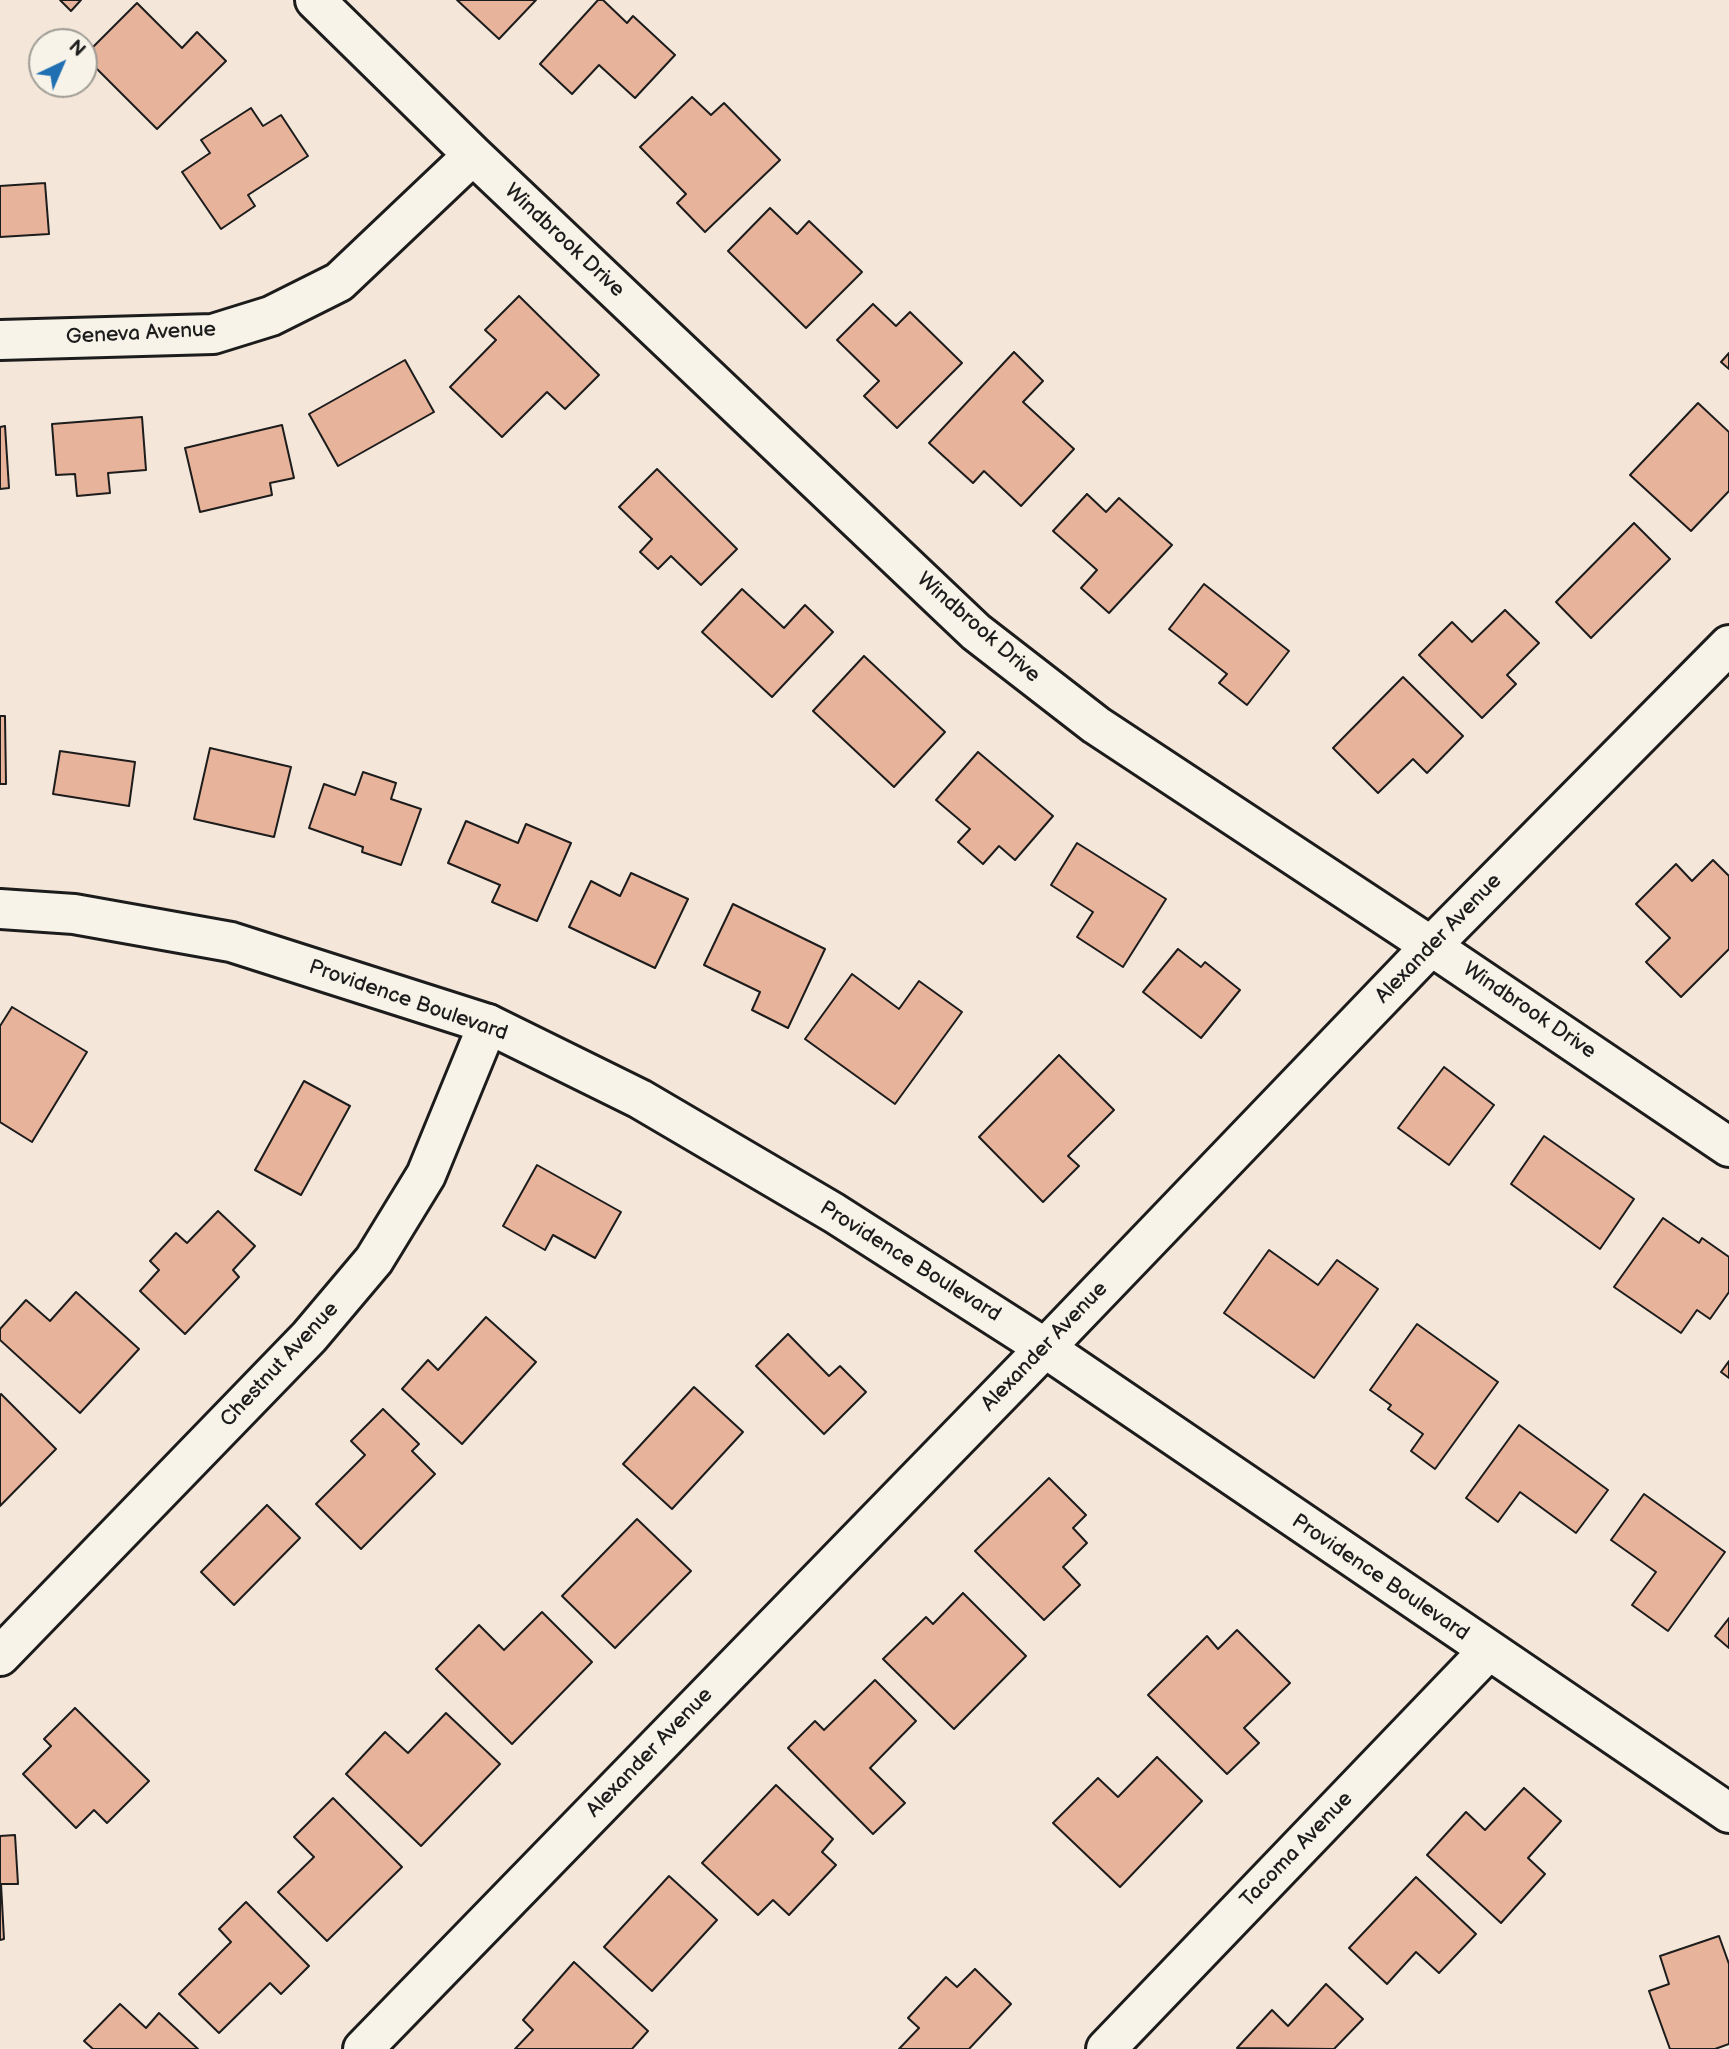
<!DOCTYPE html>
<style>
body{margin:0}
#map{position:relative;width:1729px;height:2049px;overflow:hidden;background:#f4e6d9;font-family:"Balsamiq Sans",sans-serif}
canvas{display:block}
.north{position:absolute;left:28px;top:28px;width:70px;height:70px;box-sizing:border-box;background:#f7f3e8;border:2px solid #9f9d96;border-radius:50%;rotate:44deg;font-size:19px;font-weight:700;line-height:28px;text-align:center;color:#1c1c1c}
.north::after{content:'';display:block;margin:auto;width:24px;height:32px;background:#1f6fb2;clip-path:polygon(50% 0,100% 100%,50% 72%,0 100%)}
</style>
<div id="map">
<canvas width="1729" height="2049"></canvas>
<div class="north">N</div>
</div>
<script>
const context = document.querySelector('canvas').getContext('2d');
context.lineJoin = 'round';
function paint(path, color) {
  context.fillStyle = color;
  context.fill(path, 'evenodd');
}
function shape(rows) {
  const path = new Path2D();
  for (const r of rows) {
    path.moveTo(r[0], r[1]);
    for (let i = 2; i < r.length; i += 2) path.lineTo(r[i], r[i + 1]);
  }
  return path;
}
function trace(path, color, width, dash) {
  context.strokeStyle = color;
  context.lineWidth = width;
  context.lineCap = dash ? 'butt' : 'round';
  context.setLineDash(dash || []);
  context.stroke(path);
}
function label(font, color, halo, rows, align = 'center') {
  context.font = font + ' "Balsamiq Sans",sans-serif';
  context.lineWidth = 5;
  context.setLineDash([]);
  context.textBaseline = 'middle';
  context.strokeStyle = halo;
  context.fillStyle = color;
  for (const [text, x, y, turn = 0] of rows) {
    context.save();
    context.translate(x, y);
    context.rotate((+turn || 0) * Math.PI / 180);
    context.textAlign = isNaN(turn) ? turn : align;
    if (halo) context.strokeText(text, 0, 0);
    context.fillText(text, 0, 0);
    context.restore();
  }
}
const building = shape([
 [60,0,81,0,71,11,60,0],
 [457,0,536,0,499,39,457,0],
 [598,0,603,0,627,23,633,16,675,55,635,98,599,65,572,94,540,64,598,0],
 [137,3,182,48,197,32,226,61,157,129,84,56,137,3],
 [692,97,711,115,724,103,780,160,705,232,677,203,686,194,640,147,692,97],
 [251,108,263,126,281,115,308,156,248,195,255,206,221,229,182,172,210,153,201,140,251,108],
 [45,183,49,234,0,237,0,186,45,183],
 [770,208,797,234,809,221,862,272,806,328,728,251,770,208],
 [519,296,599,375,565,409,547,392,502,437,450,387,496,340,485,330,519,296],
 [873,304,896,326,910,312,962,363,897,428,864,396,879,381,837,340,873,304],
 [1014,352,1043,381,1023,402,1074,449,1021,506,984,471,973,483,929,443,1014,352],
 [1729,353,1729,369,1721,362,1729,353],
 [405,360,434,412,338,466,309,414,405,360],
 [1698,403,1729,432,1729,491,1691,531,1630,475,1698,403],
 [142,417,146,470,108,473,110,493,77,496,75,474,56,475,52,424,142,417],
 [282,425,294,478,270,483,272,495,200,512,185,448,282,425],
 [5,426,9,488,0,489,0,427,5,426],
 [657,469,737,549,701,585,671,556,658,569,640,552,652,539,619,507,657,469],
 [1087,494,1106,512,1119,498,1172,545,1109,613,1081,588,1097,570,1053,531,1087,494],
 [1634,523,1670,559,1591,638,1556,602,1634,523],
 [1204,584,1289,651,1247,705,1219,683,1227,674,1169,629,1204,584],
 [742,589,784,628,805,605,833,632,772,697,702,632,742,589],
 [1505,610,1539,643,1507,675,1516,684,1482,718,1419,655,1452,622,1472,642,1505,610],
 [864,656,945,732,894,787,813,711,864,656],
 [1403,677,1463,736,1427,773,1413,759,1378,793,1333,748,1403,677],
 [0,716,5,716,6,784,0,784,0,716],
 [210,748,291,767,274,837,194,819,210,748],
 [60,751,135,762,129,806,53,794,60,751],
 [978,752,1053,816,1015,860,999,846,983,864,958,842,970,829,936,800,978,752],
 [363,772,396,783,391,799,421,809,401,865,362,852,363,847,309,828,324,784,355,795,363,772],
 [466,821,518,843,526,824,571,843,537,921,492,902,500,885,448,863,466,821],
 [1077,843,1166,899,1123,967,1077,937,1093,912,1051,885,1077,843],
 [1713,860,1729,876,1729,949,1681,997,1646,962,1670,938,1636,904,1676,864,1692,881,1713,860],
 [631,873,688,899,655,968,569,927,591,881,620,896,631,873],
 [733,904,825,949,788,1028,752,1010,760,992,704,965,733,904],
 [1178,949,1201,967,1205,962,1240,990,1201,1038,1143,992,1178,949],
 [852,974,899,1009,919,981,962,1012,895,1104,805,1039,852,974],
 [12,1007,87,1052,32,1142,0,1122,0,1026,12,1007],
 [1059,1055,1114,1110,1068,1156,1079,1166,1043,1202,979,1137,1059,1055],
 [1444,1067,1494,1105,1449,1165,1398,1128,1444,1067],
 [304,1081,350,1106,301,1195,255,1170,304,1081],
 [1544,1136,1634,1199,1600,1249,1511,1184,1544,1136],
 [537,1165,621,1212,595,1258,553,1235,545,1250,503,1226,537,1165],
 [218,1211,255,1246,233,1270,239,1277,185,1334,140,1291,159,1270,150,1261,176,1233,187,1243,218,1211],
 [1663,1218,1699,1243,1702,1238,1729,1257,1729,1292,1710,1319,1697,1310,1681,1333,1614,1287,1663,1218],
 [1269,1250,1318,1285,1337,1260,1378,1289,1314,1378,1224,1313,1269,1250],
 [76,1292,139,1349,80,1413,0,1340,0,1329,26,1300,50,1321,76,1292],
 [486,1317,536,1362,462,1444,402,1389,428,1360,438,1370,486,1317],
 [1417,1324,1498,1382,1435,1469,1411,1451,1423,1434,1388,1409,1391,1405,1370,1390,1417,1324],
 [788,1334,829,1376,840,1366,866,1392,824,1434,756,1366,788,1334],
 [1729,1361,1729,1378,1721,1372,1729,1361],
 [694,1387,743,1432,672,1509,623,1464,694,1387],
 [1,1394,56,1449,0,1506,0,1396,1,1394],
 [383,1409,419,1444,412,1451,435,1474,361,1549,316,1504,365,1455,351,1441,383,1409],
 [1519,1425,1608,1490,1576,1533,1520,1492,1498,1522,1466,1498,1519,1425],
 [1049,1478,1086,1515,1073,1528,1087,1543,1063,1567,1080,1585,1044,1620,975,1551,1049,1478],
 [1644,1494,1725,1552,1668,1631,1632,1605,1656,1572,1611,1540,1644,1494],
 [267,1505,300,1538,234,1605,201,1572,267,1505],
 [637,1519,691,1571,615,1648,562,1596,637,1519],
 [963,1593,1026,1656,954,1729,883,1659,926,1617,933,1624,963,1593],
 [542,1612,592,1662,512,1744,436,1669,479,1625,504,1650,542,1612],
 [1729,1618,1729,1648,1715,1636,1729,1618],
 [1237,1630,1290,1683,1244,1728,1259,1743,1227,1774,1148,1695,1207,1636,1218,1649,1237,1630],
 [875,1680,916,1721,870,1768,905,1803,873,1834,788,1748,815,1721,824,1730,875,1680],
 [75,1708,149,1781,107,1823,94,1810,76,1828,23,1774,51,1746,44,1739,75,1708],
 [446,1713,500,1764,421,1846,346,1774,385,1732,408,1753,446,1713],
 [1157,1757,1202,1801,1120,1887,1053,1823,1098,1778,1118,1797,1157,1757],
 [776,1785,833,1839,822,1852,836,1865,789,1915,773,1900,758,1915,702,1863,776,1785],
 [1524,1788,1561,1821,1528,1858,1545,1874,1501,1923,1427,1855,1466,1812,1485,1830,1524,1788],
 [333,1798,402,1867,327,1941,278,1892,314,1857,294,1837,333,1798],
 [15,1835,18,1884,1,1884,4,1939,0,1940,0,1836,15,1835],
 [669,1876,717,1920,652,1991,604,1947,669,1876],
 [1416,1877,1476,1934,1439,1973,1416,1952,1387,1984,1349,1948,1416,1877],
 [246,1902,309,1966,281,1994,270,1983,219,2033,179,1994,231,1942,219,1929,246,1902],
 [1719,1936,1729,1964,1729,2044,1715,2049,1670,2049,1649,1991,1669,1984,1660,1956,1719,1936],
 [574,1962,648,2031,632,2049,515,2049,533,2030,523,2020,574,1962],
 [975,1969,1011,2004,969,2049,899,2049,919,2028,908,2018,946,1977,957,1987,975,1969],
 [1326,1984,1363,2019,1334,2049,1237,2048,1272,2010,1288,2026,1326,1984],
 [120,2004,146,2028,159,2013,198,2049,93,2049,84,2041,120,2004]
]);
paint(building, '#e8b39b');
trace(building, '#1c1c1c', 2);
const minor = shape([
 [315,0,473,155,976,632,1096,725,1431,946,1729,1147],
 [0,340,213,334,271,316,339,282,473,155],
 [0,1656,309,1337,374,1260,426,1175,488,1024],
 [363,2049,1045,1348,1431,946,1729,645],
 [1106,2049,1488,1651]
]);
const major = shape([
 [0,909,74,914,231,942,488,1024,640,1099,834,1213,1045,1348,1729,1813]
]);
trace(minor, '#1c1c1c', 44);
trace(major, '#1c1c1c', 44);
trace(minor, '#f7f3e8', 38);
trace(major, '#f7f3e8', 38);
label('21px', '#1c1c1c', '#f7f3e8', [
 ["Windbrook Drive",564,241,43],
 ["Geneva Avenue",141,334,-3],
 ["Windbrook Drive",978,628,41],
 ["Alexander Avenue",1439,939,-46],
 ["Providence Boulevard",408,1001,19],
 ["Windbrook Drive",1529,1011,34],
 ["Providence Boulevard",910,1262,32],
 ["Alexander Avenue",1045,1347,-46],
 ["Chestnut Avenue",280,1365,-47],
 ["Providence Boulevard",1380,1578,34],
 ["Alexander Avenue",650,1753,-46],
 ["Tacoma Avenue",1297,1850,-46]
]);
</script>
